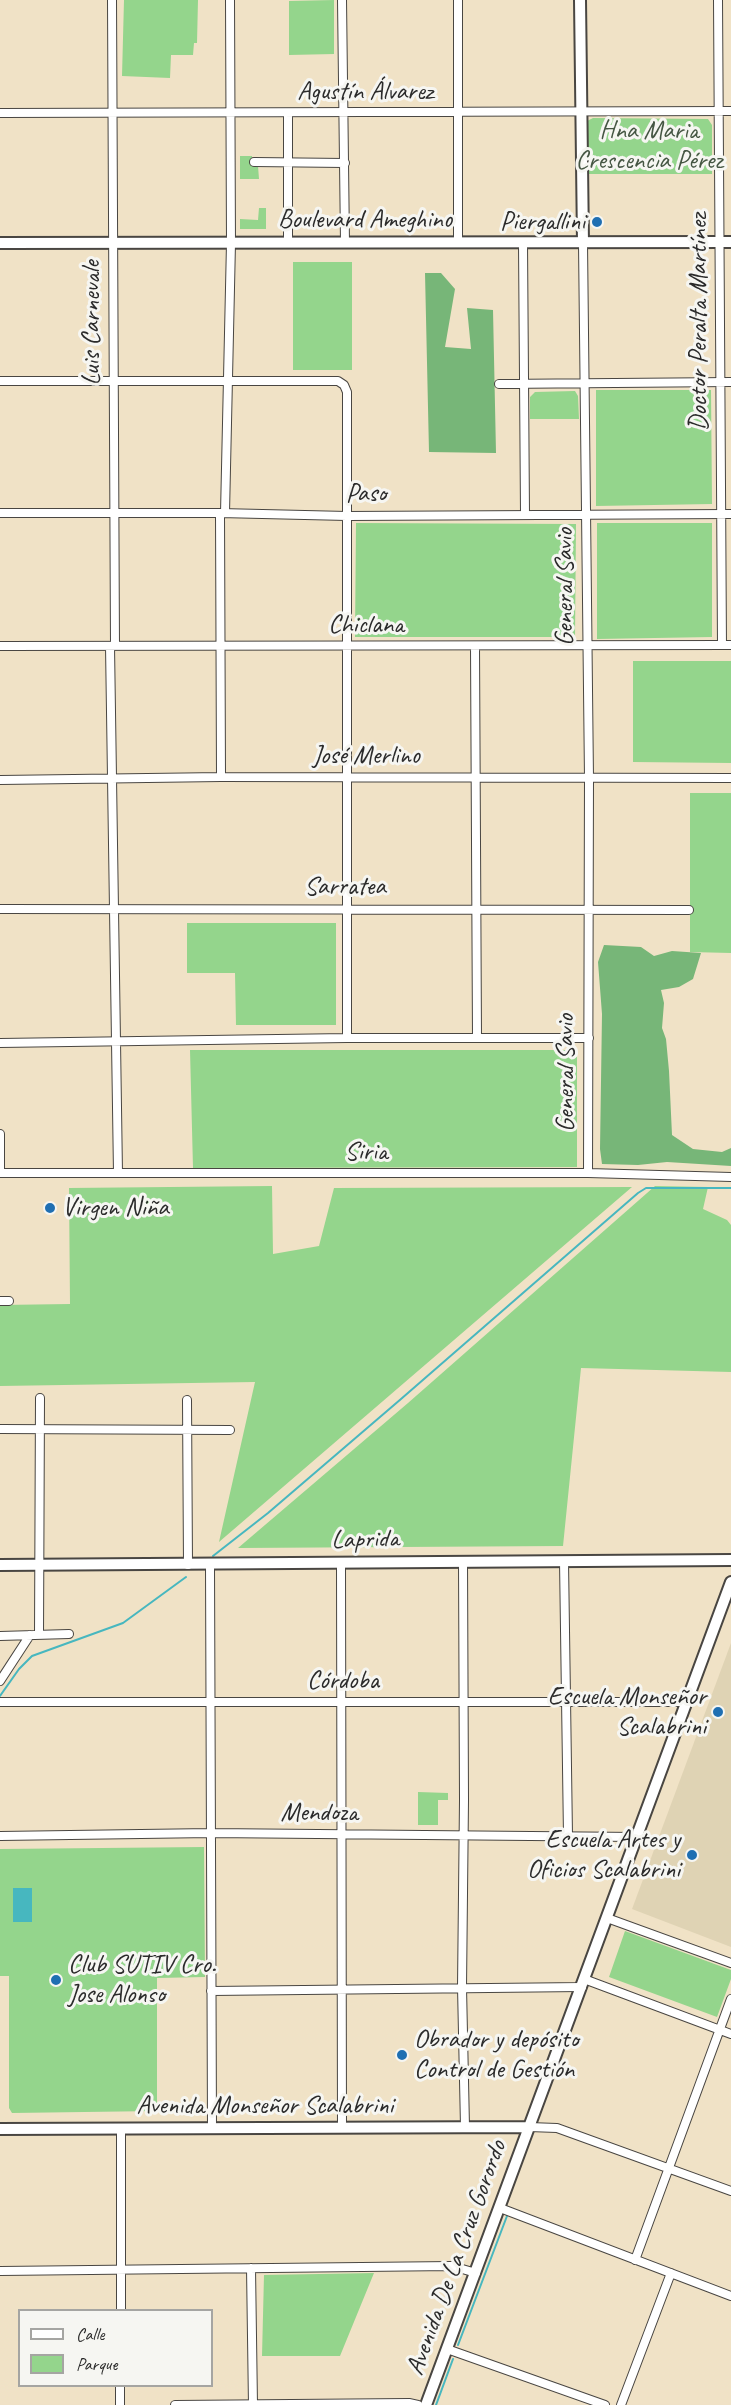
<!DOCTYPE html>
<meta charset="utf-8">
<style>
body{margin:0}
#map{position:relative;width:731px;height:2405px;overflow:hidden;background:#f0e2c6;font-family:Caveat,sans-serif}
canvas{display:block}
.legend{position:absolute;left:18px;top:2309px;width:195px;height:78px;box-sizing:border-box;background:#f6f6f2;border:2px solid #a5a5a2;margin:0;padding:8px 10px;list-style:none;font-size:18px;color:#2b2b2b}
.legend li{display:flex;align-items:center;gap:12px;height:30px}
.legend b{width:30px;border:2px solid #a5a5a2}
</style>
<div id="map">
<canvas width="731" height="2405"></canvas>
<ul class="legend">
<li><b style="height:8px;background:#fff"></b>Calle</li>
<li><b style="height:16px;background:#94d58c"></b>Parque</li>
</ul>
</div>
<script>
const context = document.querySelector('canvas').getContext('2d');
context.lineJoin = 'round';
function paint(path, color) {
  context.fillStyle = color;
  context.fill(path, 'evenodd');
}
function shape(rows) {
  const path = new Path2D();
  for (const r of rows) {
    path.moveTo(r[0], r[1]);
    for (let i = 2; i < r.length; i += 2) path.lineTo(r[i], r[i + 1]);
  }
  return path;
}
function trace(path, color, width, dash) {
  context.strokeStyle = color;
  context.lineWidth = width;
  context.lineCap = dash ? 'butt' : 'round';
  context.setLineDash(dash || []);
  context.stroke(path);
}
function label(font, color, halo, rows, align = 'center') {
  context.font = font + ' Caveat,sans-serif';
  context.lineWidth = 6;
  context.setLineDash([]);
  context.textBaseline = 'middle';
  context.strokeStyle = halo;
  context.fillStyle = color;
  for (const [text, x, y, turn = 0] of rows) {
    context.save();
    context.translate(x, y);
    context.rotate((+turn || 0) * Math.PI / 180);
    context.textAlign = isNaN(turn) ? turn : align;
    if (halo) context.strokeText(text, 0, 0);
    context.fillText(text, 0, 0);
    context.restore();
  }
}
paint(shape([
 [731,1643,731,1947,632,1909]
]), '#dfd3b4');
paint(shape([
 [124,0,198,0,197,43,194,43,193,55,171,55,170,78,122,76],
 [334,0,334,54,289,55,289,1],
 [593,118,708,119,712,125,712,174,586,174,585,124,587,121],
 [240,156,252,156,252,166,258,166,259,179,240,179],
 [259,208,266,208,266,229,240,229,240,219,258,220],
 [293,262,352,262,352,370,293,370],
 [596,390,711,390,712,504,596,506],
 [575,391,578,396,579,419,530,419,530,397,535,392],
 [356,523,576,524,575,637,355,637],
 [597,523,712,523,712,637,597,639],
 [633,661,731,661,731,763,633,762],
 [690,793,731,793,731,953,690,952],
 [187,923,336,923,336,1025,236,1025,235,973,187,973],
 [190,1050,577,1050,577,1167,193,1168],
 [272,1186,273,1254,319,1246,334,1188,632,1187,219,1542,255,1382,0,1386,0,1305,70,1304,69,1188],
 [655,1186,708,1187,703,1209,727,1220,731,1225,731,1372,581,1368,563,1546,238,1548,408,1403],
 [418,1792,448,1793,448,1800,438,1800,438,1825,418,1825],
 [204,1847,205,1977,157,1978,157,2111,12,2113,9,2108,9,1976,0,1976,0,1849],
 [625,1931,731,1970,731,1979,717,2017,609,1977],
 [374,2273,340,2356,262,2356,264,2275]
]), '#94d58c');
paint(shape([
 [425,273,441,273,455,289,445,347,471,349,467,308,493,310,496,453,429,452],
 [604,945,641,947,654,956,672,951,701,953,693,979,679,987,661,990,664,1003,662,1028,666,1039,669,1071,672,1135,693,1149,722,1152,731,1148,731,1166,667,1162,638,1165,602,1164,600,1149,602,1014,598,962]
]), '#77b678');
paint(shape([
 [13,1888,32,1888,32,1922,13,1922]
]), '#47b7bf');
trace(shape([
 [213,1556,268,1513,401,1399,638,1193,646,1188,731,1188],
 [0,1696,19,1669,32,1656,123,1623,186,1577],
 [458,2345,507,2216],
 [436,2405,453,2359]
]), '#47b7bf', 2);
const street = shape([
 [112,0,115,645],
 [342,0,345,243],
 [458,0,458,243],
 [718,0,722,645],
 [0,113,731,111],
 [288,113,288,243],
 [254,162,345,163],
 [523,243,525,514],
 [583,243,589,778,588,1173],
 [0,381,338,381,344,385,347,392,347,1038],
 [499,384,731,382],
 [0,513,220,513,347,516,731,514],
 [220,513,221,777],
 [225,513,231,243,230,0],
 [0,646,731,645],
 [110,646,118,1173],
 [475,646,477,1038],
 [0,780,221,777,731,778],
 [0,909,689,910],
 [0,1043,347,1038,589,1038],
 [0,1134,0,1173],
 [0,1173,588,1173,731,1177],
 [0,1301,9,1301],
 [187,1400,188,1565],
 [0,1429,230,1430],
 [463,1561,464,1800,462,1987,465,2127],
 [564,1561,568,1836],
 [341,1563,342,2128],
 [210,1565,212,2128],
 [39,1635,40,1398],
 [0,1636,69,1634],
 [0,1681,30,1635],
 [0,1702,687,1702],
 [0,1836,211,1833,637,1837],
 [607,1918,731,1963],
 [584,1979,731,2034],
 [211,1991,582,1987],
 [529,2127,557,2128,731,2191],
 [500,2208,731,2296],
 [635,2260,731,1999],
 [251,2268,253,2405],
 [0,2271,452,2266,476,2273],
 [121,2310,121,2129],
 [447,2349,605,2405],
 [120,2405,120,2386],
 [175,2405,409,2403,418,2405],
 [621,2405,671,2273]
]);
const secondary = shape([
 [580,0,583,243],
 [0,243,731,242],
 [0,1565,731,1560],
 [0,2129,529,2127],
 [426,2405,731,1582]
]);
trace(street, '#494642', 10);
trace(secondary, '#494642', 14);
trace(street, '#fff', 8);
trace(secondary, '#fff', 10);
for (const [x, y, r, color] of [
 [597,222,6,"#1f6fb2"],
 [50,1208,6,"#1f6fb2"],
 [718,1712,6,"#1f6fb2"],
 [692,1855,6,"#1f6fb2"],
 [56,1980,6,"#1f6fb2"],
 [402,2055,6,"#1f6fb2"]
]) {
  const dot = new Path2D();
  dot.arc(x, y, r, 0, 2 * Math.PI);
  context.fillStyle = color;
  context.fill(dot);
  trace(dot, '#f6f6f2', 2);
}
label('26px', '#2b2b2b', '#f6f6f2', [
 ["Agustín Álvarez",365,92],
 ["Boulevard Ameghino",365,220],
 ["Doctor Peralta Martínez",699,322,-90],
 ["Luis Carnevale",92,323,-90],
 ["Paso",366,494],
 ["General Savio",565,587,-90],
 ["Chiclana",366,625],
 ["José Merlino",366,756],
 ["Sarratea",345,887],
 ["General Savio",566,1073,-90],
 ["Siria",366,1152],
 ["Laprida",365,1540,-1],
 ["Córdoba",343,1681],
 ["Mendoza",319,1813],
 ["Avenida Monseñor Scalabrini",265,2106],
 ["Avenida De La Cruz Gorordo",457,2258,-70]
]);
label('26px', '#455643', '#f6f6f2', [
 ["Hna Maria",649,131],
 ["Crescencia Pérez",649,161]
]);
label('26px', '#2b2b2b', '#f6f6f2', [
 ["Piergallini",585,222],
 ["Virgen Niña",62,1208,"left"],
 ["Escuela Monseñor",706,1697],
 ["Scalabrini",706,1727],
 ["Escuela Artes y",680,1840],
 ["Oficios Scalabrini",680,1870],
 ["Club SUTIV Cro.",68,1965,"left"],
 ["Jose Alonso",68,1995,"left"],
 ["Obrador y depósito",414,2040,"left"],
 ["Control de Gestión",414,2070,"left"]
], 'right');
</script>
